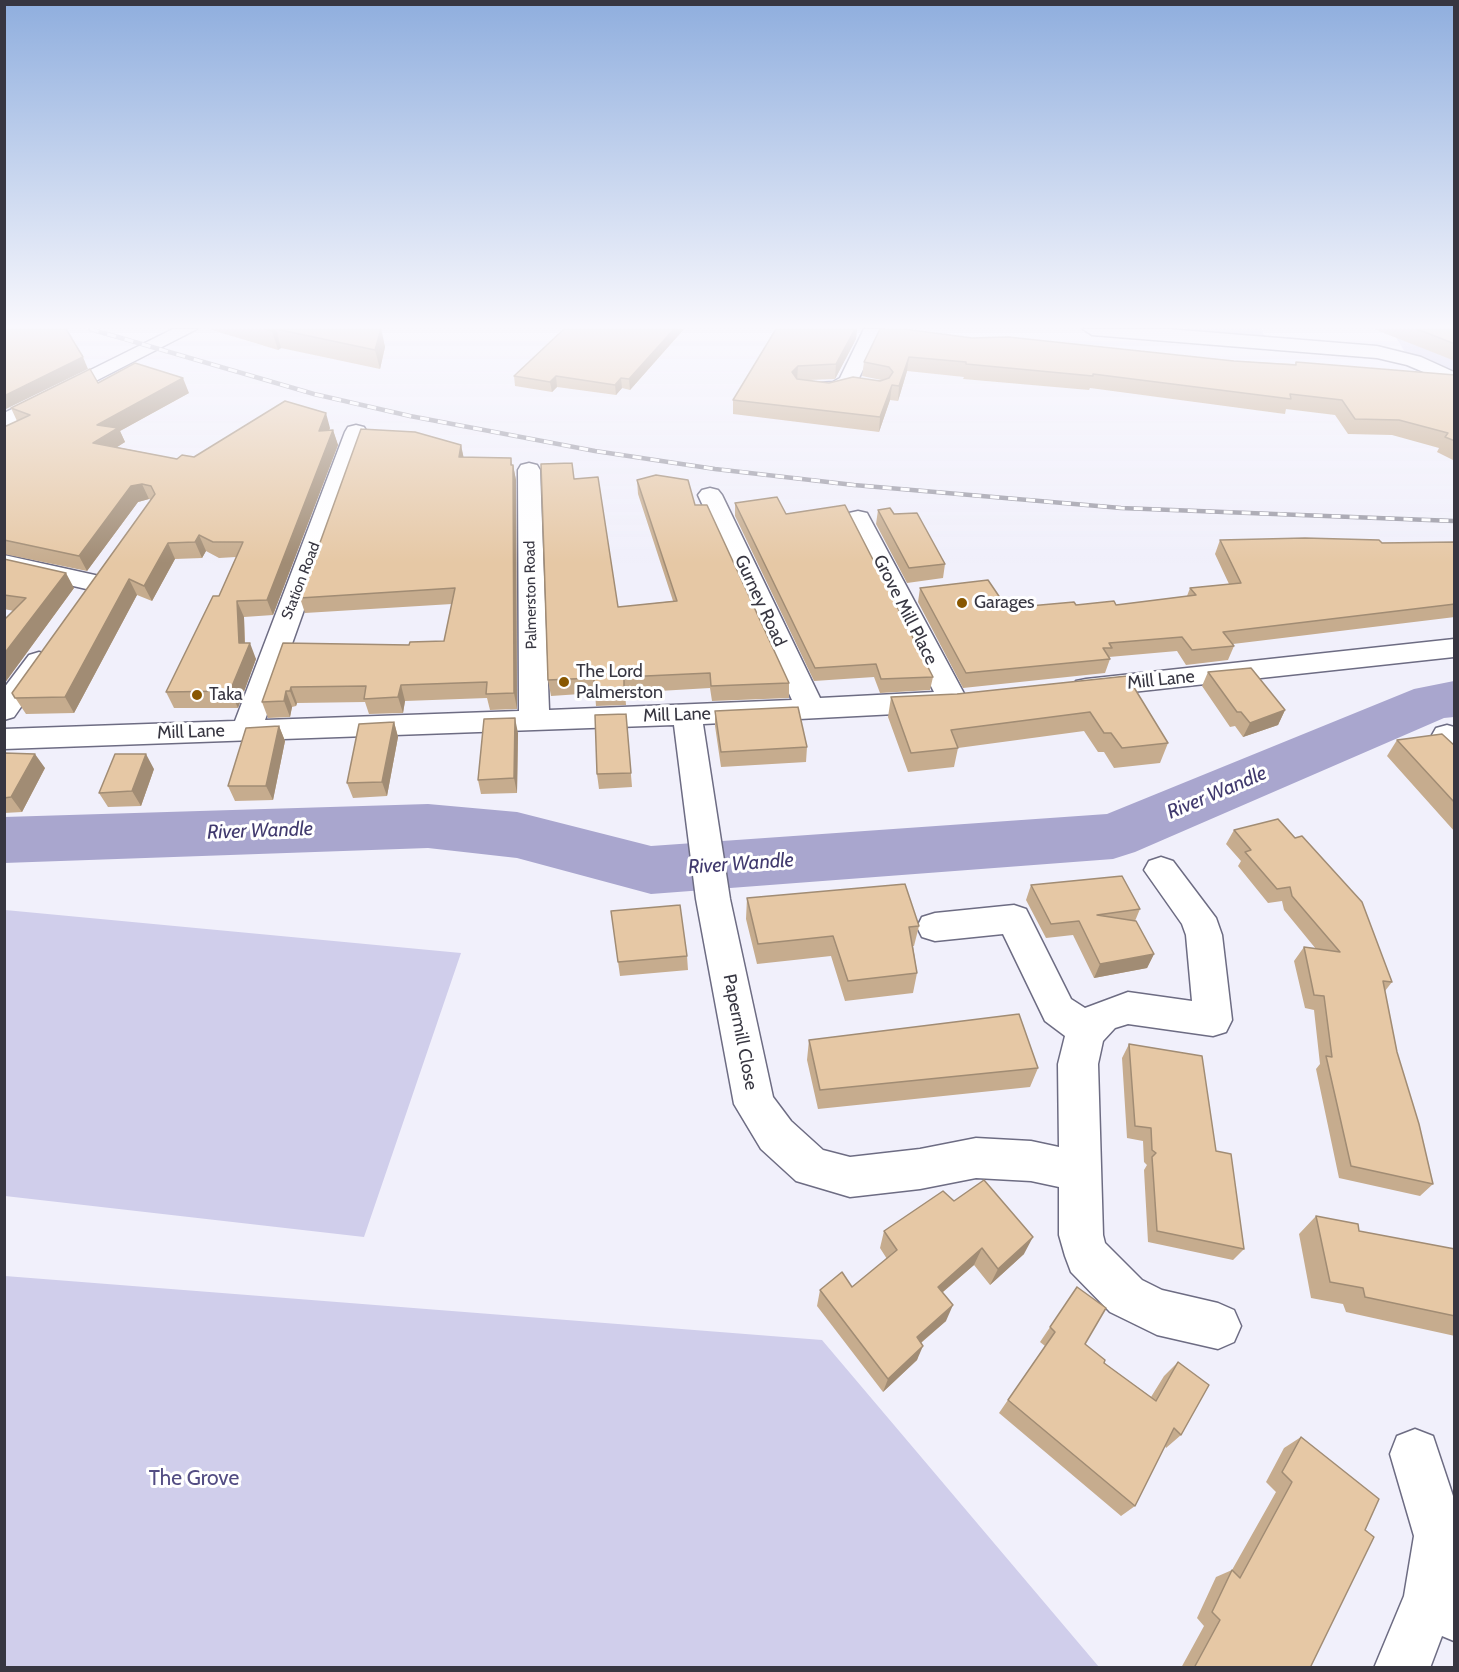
<!DOCTYPE html>
<style>
body{margin:0}
#map{position:relative;width:1459px;height:1672px;overflow:hidden;background:#f1f0fb;font-family:Cabin,sans-serif}
canvas{display:block}
.frame{position:absolute;inset:0;border:6px solid #373641;pointer-events:none}
</style>
<div id="map">
<canvas width="1459" height="1672"></canvas>
<div class="frame"></div>
</div>
<script>
const context = document.querySelector('canvas').getContext('2d');
context.lineJoin = 'round';
function paint(path, color) {
  context.fillStyle = color;
  context.fill(path, 'evenodd');
}
function shape(rows) {
  const path = new Path2D();
  for (const r of rows) {
    path.moveTo(r[0], r[1]);
    for (let i = 2; i < r.length; i += 2) path.lineTo(r[i], r[i + 1]);
  }
  return path;
}
function trace(path, color, width, dash) {
  context.strokeStyle = color;
  context.lineWidth = width;
  context.lineCap = dash ? 'butt' : 'round';
  context.setLineDash(dash || []);
  context.stroke(path);
}
function label(font, color, halo, rows, align = 'center') {
  context.font = font + ' Cabin,sans-serif';
  context.lineWidth = 6;
  context.setLineDash([]);
  context.textBaseline = 'middle';
  context.strokeStyle = halo;
  context.fillStyle = color;
  for (const [text, x, y, turn = 0] of rows) {
    context.save();
    context.translate(x, y);
    context.rotate((+turn || 0) * Math.PI / 180);
    context.textAlign = isNaN(turn) ? turn : align;
    if (halo) context.strokeText(text, 0, 0);
    context.fillText(text, 0, 0);
    context.restore();
  }
}
paint(shape([
 [1125,329,1262,329,1266,342],
 [1391,329,1425,329,1454,360,1454,372,1450,375,1406,354],
 [5,910,461,953,364,1237,5,1196],
 [5,1276,822,1340,1099,1667,5,1667]
]), '#d0ceeb');
paint(shape([
 [1454,681,1454,717,1444,718,1135,852,1113,859,651,894,517,858,428,848,4,863,4,817,428,804,517,812,651,846,1107,814,1414,689,1454,681]
]), '#a9a6ce');
const minor = shape([
 [864,329,883,329,855,386,837,394,805,392,802,388,805,384,833,382,840,378,864,329],
 [1083,329,1168,329,1377,346,1421,357,1454,372,1454,385,1407,365,1377,358,1092,335,1083,329],
 [356,425,364,427,367,432,265,720,519,711,518,470,521,465,529,463,537,465,540,470,549,710,792,700,698,495,702,490,710,488,718,490,722,495,820,698,934,692,846,518,849,513,858,511,867,513,968,701,963,708,953,711,945,708,934,712,703,724,730,899,773,1097,791,1121,823,1150,850,1157,920,1149,976,1138,1031,1141,1059,1147,1058,1064,1065,1036,1045,1021,1003,934,935,941,922,937,917,927,922,917,935,913,1014,905,1026,909,1071,999,1085,1008,1128,992,1192,1001,1186,935,1182,924,1144,870,1149,861,1161,857,1173,861,1216,918,1222,935,1232,1020,1226,1032,1213,1036,1128,1024,1115,1028,1103,1041,1098,1064,1103,1235,1105,1243,1142,1280,1162,1290,1218,1303,1234,1310,1241,1326,1234,1342,1218,1349,1157,1335,1110,1312,1071,1272,1065,1256,1059,1235,1059,1187,1031,1181,976,1178,920,1189,850,1197,796,1181,761,1149,734,1104,696,899,674,725,4,749,4,729,235,721,345,432,348,427,356,425],
 [4,555,104,577,108,583,104,589,95,591,4,570,4,555],
 [1454,639,1454,657,1086,697,1076,695,1072,688,1076,681,1086,679,1454,639],
 [39,652,49,655,53,661,14,717,4,720,4,688,29,655,39,652],
 [1447,725,1454,727,1454,753,1443,750,1432,735,1436,728,1447,725],
 [1415,1429,1433,1436,1454,1499,1454,1641,1442,1636,1430,1668,1374,1668,1404,1596,1414,1536,1390,1454,1397,1436,1415,1429]
]);
const major = shape([
 [173,329,197,329,4,428,4,413,173,329]
]);
trace(minor, '#6d6c83', 3);
trace(major, '#6d6c83', 3);
paint(minor, '#fff');
paint(major, '#fff');
const rail = shape([
 [90,329,314,394,410,416,595,451,715,469,854,485,1121,508,1454,521]
]);
trace(rail, '#9a99a4', 4.5);
trace(rail, '#fff', 3, [9]);
paint(shape([
 [209,329,381,329,385,347,380,369,281,348,278,350],
 [564,329,684,329,630,390,622,388,616,395,557,387,552,392,515,386,514,376],
 [776,329,857,329,856,339,835,379,809,380,829,383,881,380,862,376,864,362,972,338,1234,361,1295,364,1296,362,1455,375,1455,461,1437,452,1439,448,1392,435,1348,434,1335,415,1286,409,1285,414,1090,388,1089,390,963,379,964,377,907,371,898,401,890,400,879,432,733,414,733,400],
 [1374,329,1455,329,1455,361],
 [98,383,189,393,120,431,125,442,117,447,177,459,194,457,330,428,329,430,333,430,338,445,273,615,244,617,245,643,256,659,238,708,174,708,166,692,219,596,236,557,219,558,206,551,202,558,175,559,152,601,137,595,74,713,26,714,12,693,151,500,149,499,138,502,87,571,4,554,4,427,17,421,11,408],
 [461,445,463,457,511,458,512,465,513,465,516,480,517,709,490,710,487,698,405,701,403,713,369,714,365,702,297,703,296,706,292,707,290,717,268,718,262,702,283,643,409,645,444,641,452,604,305,613,300,598],
 [574,479,618,607,673,601,638,494,637,480,695,505,789,683,789,698,712,701,710,688,625,693,626,705,596,706,595,693,551,696,548,680],
 [735,503,786,514,933,677,930,690,880,693,874,677,814,681,735,516],
 [878,510,894,514,945,564,943,578,907,583,876,524],
 [1220,540,1400,543,1455,542,1455,617,1233,644,1234,646,1228,660,1186,665,1177,651,1109,657,1110,659,1105,673,963,688,918,602,920,588,1007,608,1076,605,1116,605,1187,596,1190,588,1229,584,1215,554],
 [4,559,74,588,4,684,4,620,14,611,4,609],
 [1208,672,1285,710,1278,725,1243,737,1235,726,1230,727,1202,686],
 [1127,676,1168,743,1160,763,1114,768,1104,752,1098,752,1084,731,958,748,954,767,908,772,888,717,891,697,957,694],
 [715,711,807,747,806,762,721,767,715,726],
 [626,714,632,787,599,789,597,774],
 [394,722,398,737,387,796,353,798,347,783],
 [279,726,285,741,273,800,235,801,228,786],
 [518,733,517,793,481,794,478,780],
 [1397,740,1455,746,1455,832,1387,756],
 [4,753,45,768,22,812,4,813],
 [154,769,141,806,108,807,99,793],
 [1234,830,1392,982,1385,991,1397,1052,1433,1184,1420,1196,1339,1178,1316,1069,1320,1064,1314,1010,1305,1008,1294,961,1304,947,1316,949,1284,910,1282,901,1268,903,1238,866,1241,861,1226,844],
 [1031,885,1140,909,1135,921,1154,954,1147,968,1094,978,1073,935,1046,938,1026,900],
 [747,898,919,926,914,946,913,946,917,973,913,993,845,1001,831,956,757,964,746,919],
 [611,911,687,956,688,970,620,976],
 [809,1040,1038,1068,1030,1087,818,1109,807,1060],
 [1129,1044,1216,1151,1244,1249,1233,1260,1148,1242,1144,1170,1147,1165,1144,1162,1143,1141,1127,1138,1122,1058],
 [954,1201,1024,1254,990,1285,974,1265,942,1293,946,1321,921,1343,917,1360,883,1392,817,1306,820,1290,852,1287,887,1259,880,1248,884,1231],
 [1316,1216,1359,1231,1455,1249,1455,1336,1346,1312,1343,1304,1311,1298,1299,1234],
 [1077,1287,1085,1344,1104,1363,1151,1397,1164,1376,1178,1362,1181,1435,1166,1448,1165,1446,1135,1506,1121,1516,999,1413,1045,1346,1040,1342],
 [1301,1437,1365,1530,1310,1668,1181,1668,1204,1626,1197,1618,1216,1577,1232,1570,1276,1492,1266,1482,1284,1448]
]), '#c6ac8e');
paint(shape([
 [276,329,281,348,278,350,272,331],
 [381,329,385,347,380,369,375,350],
 [674,329,684,329,630,390,629,379],
 [855,329,857,329,856,339,835,379,836,364],
 [83,357,88,369,4,410,4,396],
 [909,357,907,371,898,401,899,386],
 [798,366,797,381,792,372],
 [556,376,557,387,552,392,550,382],
 [183,378,189,393,120,431,125,442,100,458,93,443,97,425],
 [621,378,622,388,616,395,615,385],
 [892,385,890,400,879,432,880,417],
 [326,413,330,428,323,446,319,431],
 [333,430,338,445,273,615,267,600],
 [461,445,464,459,459,457],
 [513,465,516,480,517,709,514,693],
 [142,484,149,499,138,502,87,571,79,556,131,486],
 [199,535,206,551,202,558,195,542],
 [168,543,175,559,152,601,144,586],
 [66,573,74,588,4,684,4,654],
 [129,579,137,595,74,713,65,697],
 [237,601,244,617,245,654,250,643,256,659,238,708,230,691,239,643],
 [401,685,405,701,403,713,398,697],
 [291,687,297,703,296,706,290,691],
 [286,691,292,707,290,717,284,701],
 [1285,710,1278,725,1243,737,1250,723],
 [515,718,518,733,517,793,514,778],
 [394,722,398,737,387,796,382,782],
 [279,726,285,741,273,800,266,786],
 [35,754,45,768,22,812,11,797],
 [146,754,154,769,141,806,132,791],
 [1154,954,1147,968,1094,978,1100,964],
 [1033,1237,1024,1254,990,1285,998,1269],
 [982,1248,974,1265,931,1302,938,1287],
 [953,1305,946,1321,911,1351,917,1337],
 [923,1346,917,1360,883,1392,888,1379]
]), '#a18c74');
const building = shape([
 [4,329,66,329,83,357,4,396,4,329],
 [265,329,381,329,375,350,276,329,272,331,265,329],
 [564,329,674,329,629,379,621,378,615,385,556,376,550,382,514,376,564,329],
 [776,329,855,329,836,364,798,366,792,372,797,379,829,383,853,377,880,381,889,378,893,372,889,367,864,362,880,329,904,329,972,338,1008,337,1234,361,1296,365,1296,362,1455,375,1455,441,1445,437,1448,433,1399,420,1355,419,1342,400,1290,394,1291,399,1093,374,1093,376,966,364,966,362,909,357,899,386,892,385,880,417,733,400,776,329],
 [1417,329,1455,329,1455,344,1417,329],
 [135,363,183,378,97,425,118,428,93,443,177,459,182,455,194,457,285,401,326,413,319,431,333,430,267,600,237,601,239,643,250,643,230,691,166,692,213,596,219,596,243,542,213,542,199,535,195,542,168,543,144,586,129,579,65,697,15,698,12,693,155,494,151,486,142,484,131,486,79,556,4,540,4,427,30,415,11,408,90,369,98,383,135,363],
 [361,429,415,432,461,445,459,457,511,458,511,465,513,465,514,693,486,694,487,682,401,685,398,697,364,699,366,686,291,687,290,691,286,691,284,701,262,702,283,643,409,645,410,642,444,641,455,588,300,598,361,429],
 [572,463,574,479,598,477,618,607,677,601,637,480,656,475,688,480,695,505,707,505,789,683,711,686,710,673,624,677,624,689,594,690,594,678,548,680,541,464,572,463],
 [777,497,786,514,845,505,933,677,881,679,876,664,815,668,735,503,777,497],
 [890,508,894,514,917,513,945,564,909,568,878,510,890,508],
 [1305,538,1379,540,1382,543,1455,542,1455,604,1223,632,1234,646,1192,650,1182,637,1109,643,1112,648,1103,648,1110,659,966,673,920,588,988,580,1007,608,1074,602,1076,605,1114,601,1116,605,1196,595,1190,588,1241,583,1220,540,1305,538],
 [4,559,66,573,4,654,4,620,26,598,4,595,4,559],
 [1251,668,1285,710,1250,723,1241,712,1237,712,1208,672,1251,668],
 [1127,676,1168,743,1122,748,1111,733,1104,733,1090,712,951,730,958,748,911,753,891,697,957,694,1127,676],
 [798,707,807,747,721,752,715,711,798,707],
 [626,714,631,773,597,774,595,715,626,714],
 [515,718,514,778,478,780,484,719,515,718],
 [394,722,382,782,347,783,359,724,394,722],
 [279,726,266,786,228,786,246,728,279,726],
 [1442,734,1455,746,1455,803,1397,740,1442,734],
 [4,753,35,754,11,797,4,798,4,753],
 [115,754,146,754,132,791,99,793,115,754],
 [1278,819,1295,838,1302,836,1362,902,1392,982,1383,981,1397,1052,1419,1124,1433,1184,1351,1166,1326,1056,1332,1057,1324,996,1314,995,1304,947,1340,952,1292,896,1290,887,1277,889,1245,852,1251,850,1234,830,1278,819],
 [1122,876,1140,909,1097,915,1136,921,1154,954,1100,964,1079,921,1051,924,1031,885,1122,876],
 [905,884,919,926,909,927,917,973,848,981,833,936,758,944,747,898,905,884],
 [680,905,687,956,618,962,611,911,680,905],
 [1019,1014,1038,1068,820,1090,809,1040,1019,1014],
 [1129,1044,1202,1056,1216,1151,1231,1154,1244,1249,1157,1231,1152,1157,1156,1153,1152,1150,1151,1128,1135,1126,1129,1044],
 [984,1180,1033,1237,998,1269,982,1248,938,1287,953,1305,917,1337,923,1346,888,1379,820,1290,842,1272,852,1287,897,1250,884,1231,943,1191,954,1201,984,1180],
 [1316,1216,1358,1224,1359,1231,1455,1249,1455,1316,1365,1297,1363,1288,1330,1282,1316,1216],
 [1077,1287,1106,1308,1085,1344,1105,1360,1104,1363,1156,1401,1178,1362,1209,1385,1181,1435,1174,1428,1135,1506,1008,1400,1055,1332,1050,1327,1077,1287],
 [1301,1437,1379,1499,1365,1530,1374,1537,1310,1668,1194,1668,1220,1620,1212,1612,1232,1570,1240,1578,1292,1482,1282,1472,1301,1437]
]);
paint(building, '#e6c8a5');
trace(building, '#a18c74', 1.5);
const sky = context.createLinearGradient(0, 0, 0, 563);
sky.addColorStop(0, '#8faede');
sky.addColorStop(0.58, '#f9f8fd');
sky.addColorStop(1, '#f9f8fd00');
context.fillStyle = sky;
context.fillRect(0, 0, 1459, 563);
for (const [x, y, r, color] of [
 [962,603,6,"#885700"],
 [564,682,6,"#885700"],
 [197,695,6,"#885700"]
]) {
  const dot = new Path2D();
  dot.arc(x, y, r, 0, 2 * Math.PI);
  context.fillStyle = color;
  context.fill(dot);
  trace(dot, '#fff', 2);
}
label('15px', '#373641', '#fff', [
 ["Station Road",301,581,-69],
 ["Palmerston Road",531,595,-91]
]);
label('18px', '#373641', '#fff', [
 ["Gurney Road",760,601,65],
 ["Grove Mill Place",905,610,63],
 ["Mill Lane",1161,680,-6],
 ["Mill Lane",677,715,-2],
 ["Mill Lane",191,732,-2],
 ["Papermill Close",740,1032,79]
]);
label('18px', '#373641', '#fff', [
 ["Garages",974,603],
 ["The Lord",576,672],
 ["Palmerston",576,693],
 ["Taka",209,695]
], 'left');
label('italic 20px', '#413a6e', '#fff', [
 ["River Wandle",1217,793,-23],
 ["River Wandle",260,831,-2],
 ["River Wandle",741,864,-4]
]);
label('21px', '#534d83', '#fff', [
 ["The Grove",194,1479]
]);
</script>
